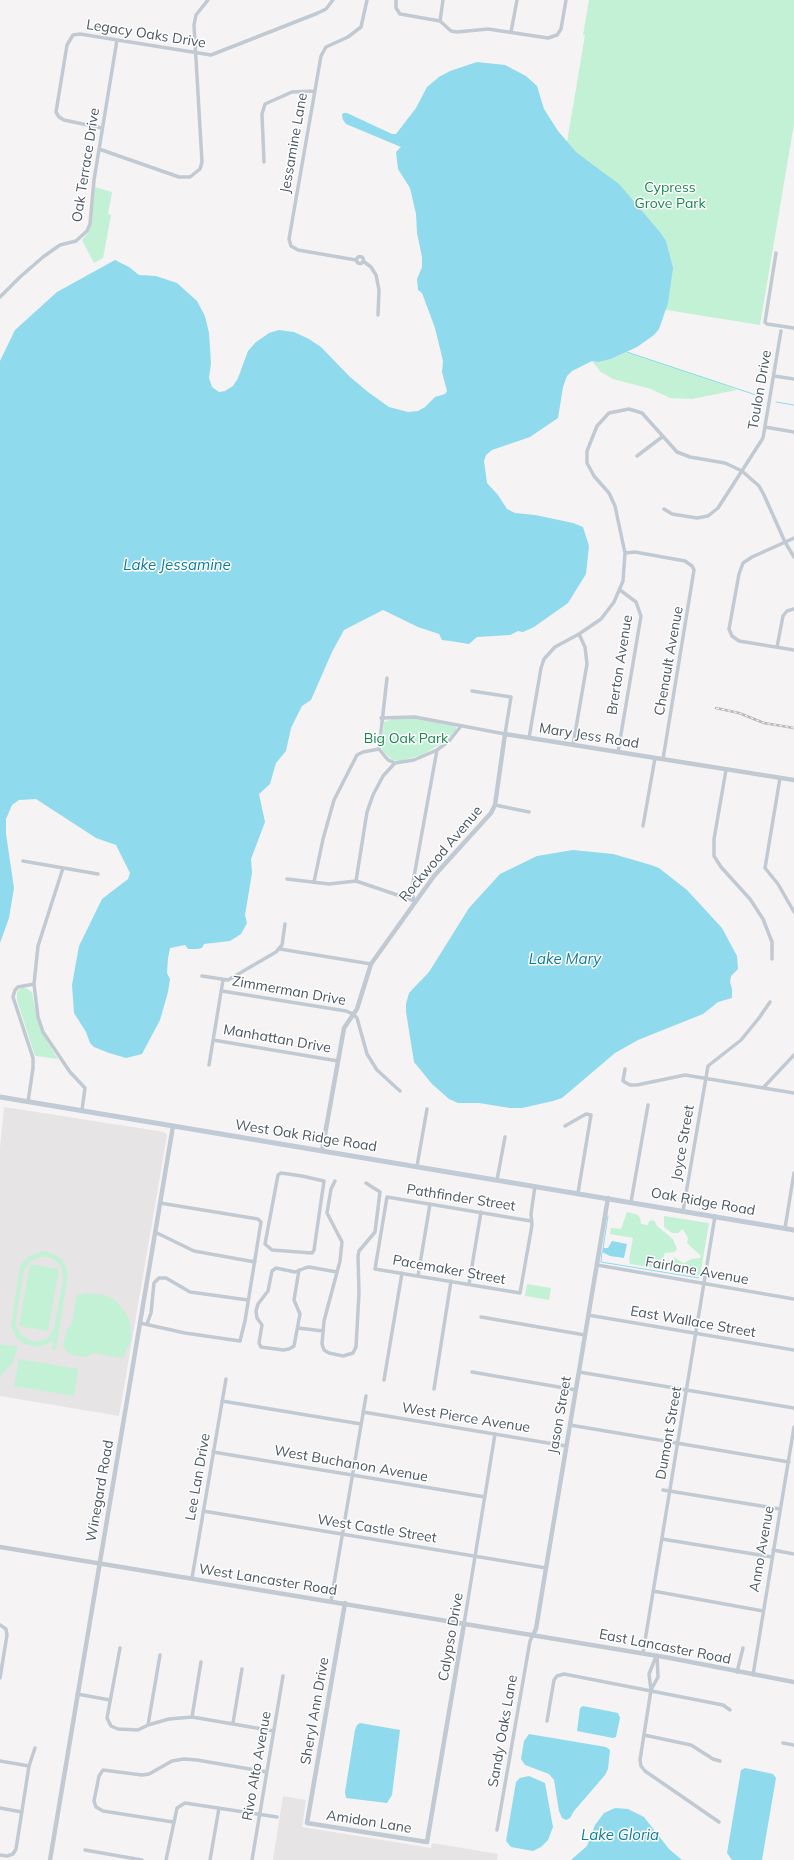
<!DOCTYPE html>
<style>
body{margin:0}
canvas{display:block;background:#f5f3f3}
</style>
<canvas width="794" height="1860"></canvas>
<script>
const context = document.querySelector('canvas').getContext('2d');
context.lineJoin = 'round';
function paint(path, color) {
  context.fillStyle = color;
  context.fill(path, 'evenodd');
}
function shape(rows) {
  const path = new Path2D();
  for (const r of rows) {
    if (r.length === 3) {
      path.moveTo(r[0] + r[2], r[1]);
      path.arc(r[0], r[1], r[2], 0, 2 * Math.PI);
      continue;
    }
    path.moveTo(r[0], r[1]);
    for (let i = 2; i < r.length; i += 2) path.lineTo(r[i], r[i + 1]);
  }
  return path;
}
function trace(path, color, width, dash) {
  context.strokeStyle = color;
  context.lineWidth = width;
  context.lineCap = dash ? 'butt' : 'round';
  context.setLineDash(dash || []);
  context.stroke(path);
}
function label(font, color, halo, rows, align = 'center') {
  context.font = font + ' Mulish,sans-serif';
  context.lineWidth = 3;
  context.setLineDash([]);
  context.textBaseline = 'middle';
  context.strokeStyle = halo;
  context.fillStyle = color;
  for (const [text, x, y, turn = 0] of rows) {
    context.save();
    context.translate(x, y);
    context.rotate((+turn || 0) * Math.PI / 180);
    context.textAlign = isNaN(turn) ? turn : align;
    if (halo) context.strokeText(text, 0, 0);
    context.fillText(text, 0, 0);
    context.restore();
  }
}
paint(shape([
 [4,1107,164,1132,167,1135,119,1416,0,1396,0,1149],
 [283,1796,306,1800,302,1827,431,1848,432,1843,498,1854,497,1860,273,1860]
]), '#e6e4e5');
paint(shape([
 [589,0,794,0,794,124,760,325,542,290,585,35,583,35],
 [95,187,112,192,108,214,111,215,103,258,94,263,82,240,88,233,91,226],
 [627,352,712,380,737,390,692,399,670,398,651,389,613,379,601,372,592,361,598,362,611,359],
 [410,717,449,725,456,727,456,730,444,742,422,755,400,761,392,760,382,750,384,722,393,719],
 [21,988,26,988,32,992,37,1019,42,1033,58,1059,35,1056,17,1000,17,992],
 [627,1212,638,1215,640,1218,641,1224,648,1225,649,1221,654,1220,657,1226,673,1239,677,1249,674,1252,665,1253,663,1258,667,1270,630,1264,629,1259,633,1238,610,1234,611,1228,621,1229],
 [664,1216,709,1223,700,1276,669,1271,671,1267,667,1261,668,1260,674,1266,678,1265,674,1263,674,1257,683,1263,692,1259,700,1258,701,1256,687,1243,688,1238,683,1229,678,1233,672,1233,664,1227],
 [43,1251,51,1253,59,1257,65,1264,68,1274,56,1350,52,1349,53,1340,47,1344,37,1347,24,1344,16,1337,11,1326,20,1266,29,1256],
 [40,1257,50,1257,58,1263,62,1269,63,1279,54,1329,47,1339,34,1342,21,1335,16,1326,16,1319,24,1270,31,1261],
 [30,1264,59,1269,48,1331,19,1326],
 [527,1284,551,1288,549,1300,525,1296],
 [88,1293,104,1295,115,1300,127,1315,131,1328,131,1340,123,1358,93,1353,87,1357,69,1354,63,1347,67,1329,72,1324,77,1295],
 [0,1344,18,1347,12,1364,0,1376],
 [19,1359,78,1369,74,1396,14,1386]
]), '#c3f1d5');
paint(shape([
 [477,62,505,65,526,76,537,86,544,109,558,131,577,153,619,184,659,231,666,241,673,268,668,303,659,329,654,335,637,347,611,359,598,362,592,361,572,371,567,376,563,387,558,418,530,437,492,450,486,455,484,461,487,483,498,495,507,509,515,513,535,515,573,523,583,527,589,546,586,574,568,603,534,627,523,632,518,631,510,635,477,637,469,644,450,641,442,640,439,634,418,627,383,610,344,630,332,652,311,700,302,706,291,728,286,751,276,763,270,784,259,794,265,822,251,859,252,873,245,915,247,923,241,934,230,941,204,944,202,948,197,949,188,949,185,945,170,948,168,958,167,973,170,979,168,992,160,1020,142,1054,126,1058,109,1053,94,1047,90,1043,86,1032,74,1013,72,985,79,946,102,899,128,879,130,873,116,845,96,838,36,799,19,800,12,805,6,819,6,834,14,888,9,918,0,943,0,361,15,330,57,292,115,260,129,267,139,275,156,276,177,283,197,301,205,316,209,333,211,363,209,378,212,387,219,392,225,391,233,386,238,378,248,351,256,342,269,333,279,330,294,332,309,339,321,347,349,376,368,392,389,407,408,412,418,411,425,407,435,397,445,394,447,391,442,372,443,361,435,328,422,293,418,290,417,279,422,267,422,257,417,233,416,214,410,188,398,169,396,152,401,147,346,124,343,120,342,115,343,113,347,113,392,134,396,134,416,108,427,87,439,77,450,71],
 [573,850,613,854,651,865,659,868,687,890,722,928,737,956,738,969,731,976,730,982,732,989,732,998,718,1002,703,1014,638,1040,615,1053,562,1098,553,1101,522,1108,510,1108,479,1103,458,1103,449,1099,432,1084,414,1062,406,1012,406,1004,409,993,429,972,469,908,500,874,537,856],
 [612,1241,627,1244,624,1258,610,1256,602,1252,603,1248,608,1248],
 [583,1706,618,1713,620,1718,616,1737,613,1738,577,1731,580,1708],
 [360,1723,400,1730,392,1795,387,1803,346,1798,345,1792,355,1730,357,1725],
 [529,1734,606,1747,610,1750,608,1769,605,1775,574,1811,570,1818,566,1820,562,1818,559,1811,554,1780,549,1774,525,1765,521,1759,524,1741],
 [745,1768,773,1774,776,1778,762,1860,732,1860,727,1853,741,1770],
 [529,1776,545,1783,553,1827,548,1840,541,1847,533,1851,511,1847,506,1841,516,1782,520,1778],
 [615,1808,628,1809,644,1817,669,1849,682,1860,571,1860,587,1846,595,1825,604,1813]
]), '#90daee');
trace(shape([
 [627,352,762,397],
 [776,402,794,405],
 [603,1249,608,1216],
 [602,1252,601,1262,699,1278]
]), '#90daee', 1);
trace(shape([
 [396,0,396,8,400,14,440,21,451,31,457,32,488,29,548,38,557,35,561,29,566,0],
 [440,21,443,0],
 [511,32,517,0],
 [102,128,64,120,59,117,56,112,67,45,73,35,80,34,211,55,318,13,326,9,333,0],
 [99,149,179,177,190,177,200,169,202,162,194,25,196,15,208,0],
 [264,162,262,114,265,104,292,92,314,91],
 [776,253,765,322,767,324,794,328],
 [360,260,3.5],
 [356,260,298,250,291,246,289,239,321,56,326,47,348,37,361,27,367,0],
 [363,261,371,267,376,275,379,290,378,315],
 [0,297,20,277,43,257,60,245,76,241,87,231,90,224,94,180,117,40],
 [774,376,794,379],
 [765,427,794,432],
 [637,456,662,437],
 [664,509,672,514,697,518,708,516,718,508,763,438,781,331],
 [794,538,752,557,743,563,739,574,729,629,732,636,739,641,794,650],
 [625,553,635,552,685,561,692,566,694,570,663,759],
 [777,647,783,616,787,611,794,609],
 [387,678,379,749,388,760,395,763,414,760,437,750,449,741,461,726],
 [381,718,415,717,505,734,511,697,472,691],
 [529,738,541,668,544,659,555,647,579,634,601,619,614,602,623,581,625,553,615,506,609,493,594,476,587,463,587,451,597,426,609,413,629,409,642,413,677,452,690,457,725,463,742,471,759,486,764,495,785,542,794,557],
 [573,745,587,664,585,647,579,634],
 [618,752,641,616,636,602,620,590],
 [726,770,714,839,714,856,721,867,750,899,763,919,772,942,772,959],
 [780,778,765,868,778,884,794,912],
 [495,805,529,812],
 [643,826,655,758],
 [23,861,98,874],
 [63,868,38,946,34,984,38,1017,43,1032,70,1072,85,1088,82,1110],
 [287,879,329,884,356,881,415,901],
 [356,881,367,812,373,795,383,776,395,763],
 [314,882,323,839,334,800,357,755,363,752,379,749],
 [415,901,411,893,437,750],
 [280,949,371,964],
 [202,976,228,980,276,952,282,945,285,924],
 [222,991,346,1011,353,1014,357,1018,367,1054,377,1070,400,1091],
 [213,1040,338,1061],
 [209,1065,223,980],
 [625,1069,623,1081,630,1085,637,1085,685,1075,794,1093],
 [763,1088,794,1055],
 [28,1102,33,1068,33,1058,13,997,15,990,18,987,34,984],
 [565,1126,586,1114,591,1115,578,1193],
 [417,1166,427,1109],
 [281,1173,302,1176,324,1181,314,1250,312,1253,272,1250,265,1244,278,1175,281,1173],
 [497,1180,505,1137],
 [335,1181,331,1189,327,1213,342,1242,340,1261,324,1321,322,1344,324,1350,329,1353,343,1356,353,1353,356,1347,359,1293,358,1256,359,1251,375,1232,380,1192,366,1183],
 [631,1202,648,1105],
 [683,1211,708,1066,741,1040,759,1018,770,1002],
 [531,1221,387,1197,375,1269,520,1293,532,1225,531,1214,535,1186],
 [785,1228,794,1173],
 [155,1232,194,1251,255,1262],
 [597,1265,794,1299],
 [299,1270,294,1300,300,1314,294,1346,289,1349,283,1350,261,1347,259,1343,262,1325,257,1318,256,1311,258,1304,268,1291,272,1271,276,1268,295,1272,305,1268,309,1267,337,1272],
 [418,1276,430,1204],
 [469,1284,481,1212],
 [588,1315,794,1350],
 [481,1317,585,1335],
 [140,1323,185,1333,240,1341,245,1321,261,1222,258,1219,160,1203],
 [147,1324,151,1313,154,1283,159,1278,166,1278,190,1292,248,1300],
 [298,1328,323,1331],
 [472,1372,576,1390],
 [579,1372,794,1408],
 [384,1380,402,1273],
 [434,1389,451,1281],
 [222,1401,361,1424],
 [363,1412,566,1446],
 [570,1425,789,1462],
 [213,1452,485,1497],
 [663,1490,780,1509],
 [203,1511,546,1568],
 [662,1539,772,1557],
 [773,1550,794,1554],
 [192,1578,226,1379],
 [653,1591,763,1611],
 [331,1601,366,1396],
 [464,1624,495,1434],
 [0,1625,6,1629,7,1635,0,1678],
 [120,1648,107,1718,111,1726,118,1729,138,1730,148,1725,169,1719,192,1717,274,1731],
 [643,1653,715,1216],
 [657,1655,658,1677,651,1690,640,1760,641,1766,645,1771,719,1822],
 [737,1672,743,1648],
 [753,1675,794,1427],
 [651,1690,649,1674,655,1659],
 [77,1694,110,1700],
 [192,1717,201,1662],
 [547,1721,554,1680,557,1676,564,1674,723,1705,730,1710],
 [233,1723,242,1669],
 [148,1725,160,1655],
 [644,1735,691,1745,713,1759,720,1761],
 [783,1743,794,1745],
 [0,1761,29,1766],
 [0,1808,22,1812],
 [173,1822,103,1811,96,1807,94,1801,99,1776,103,1770,142,1775,149,1774,172,1761,184,1759,197,1760,267,1772],
 [497,1830,530,1641,533,1635],
 [85,1850,142,1860],
 [0,1855,7,1856,13,1854,16,1849,29,1766,35,1748],
 [166,1860,177,1808,185,1803,277,1817],
 [210,1860,219,1808],
 [252,1860,283,1676]
]), '#c1cad2', 3.5);
trace(shape([
 [322,1151,344,1028,357,1009,371,964,434,876,491,813,495,805,505,734,794,780],
 [0,1547,670,1658,794,1682],
 [345,1603,307,1823,427,1842,464,1624],
 [533,1635,536,1629,546,1568,608,1198],
 [50,1860,173,1126]
]), '#c1cad2', 4.5);
trace(shape([
 [0,1097,794,1230]
]), '#c1cbd6', 5);
const rail = shape([
 [716,708,739,713,764,723,794,728]
]);
trace(rail, '#b5b8bd', 2.5);
trace(rail, '#fff', 1, [3]);
label('14px', '#4a5661', '#fff', [
 ["Legacy Oaks Drive",146,34,9],
 ["Jessamine Lane",294,143,-80],
 ["Oak Terrace Drive",86,165,-81],
 ["Toulon Drive",760,390,-80],
 ["Chenault Avenue",669,661,-80],
 ["Brerton Avenue",620,665,-81],
 ["Mary Jess Road",589,736,9],
 ["Rockwood Avenue",441,854,-50],
 ["Zimmerman Drive",289,991,10],
 ["Manhattan Drive",277,1039,10],
 ["West Oak Ridge Road",306,1136,9],
 ["Joyce Street",683,1143,-80],
 ["Pathfinder Street",461,1198,9],
 ["Oak Ridge Road",703,1202,10],
 ["Pacemaker Street",449,1270,10],
 ["Fairlane Avenue",697,1271,10],
 ["East Wallace Street",693,1322,10],
 ["Jason Street",560,1415,-80],
 ["West Pierce Avenue",466,1418,9],
 ["Dumont Street",669,1433,-80],
 ["West Buchanon Avenue",351,1464,10],
 ["Lee Lan Drive",198,1477,-80],
 ["Winegard Road",100,1491,-80],
 ["West Castle Street",377,1529,9],
 ["Anno Avenue",762,1549,-80],
 ["West Lancaster Road",268,1580,9],
 ["Calypso Drive",451,1637,-80],
 ["East Lancaster Road",665,1647,11],
 ["Sheryl Ann Drive",315,1711,-80],
 ["Sandy Oaks Lane",503,1731,-80],
 ["Rivo Alto Avenue",257,1766,-80],
 ["Amidon Lane",369,1822,9]
]);
label('14px', '#17864f', '#fff', [
 ["Cypress",670,188],
 ["Grove Park",670,204],
 ["Big Oak Park",406,739]
]);
label('italic 15px', '#0c7c9b', '#fff', [
 ["Lake Jessamine",177,565],
 ["Lake Mary",565,959],
 ["Lake Gloria",620,1835]
]);
</script>
